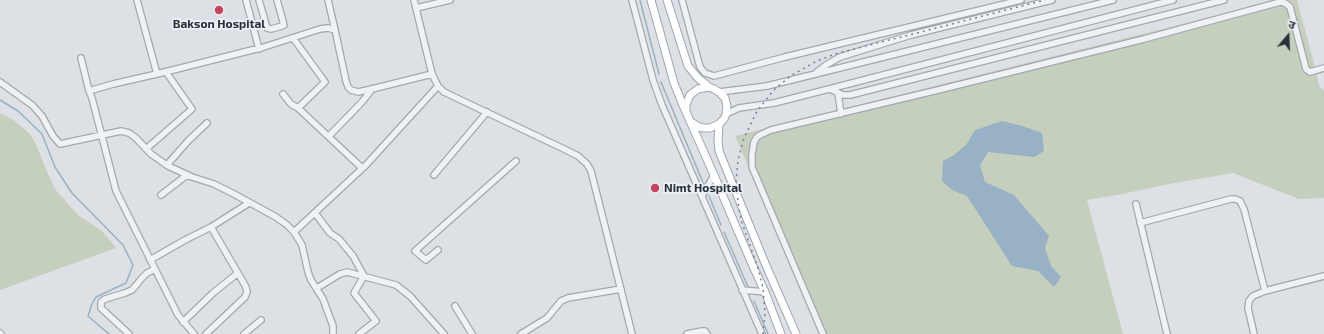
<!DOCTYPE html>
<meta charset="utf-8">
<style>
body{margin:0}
#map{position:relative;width:1324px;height:334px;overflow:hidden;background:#dde1e6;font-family:"Exo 2","Noto Sans Devanagari",sans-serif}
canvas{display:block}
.north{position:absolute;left:1268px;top:16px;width:40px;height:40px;-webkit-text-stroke:3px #ecf0f4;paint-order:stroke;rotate:19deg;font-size:11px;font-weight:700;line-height:16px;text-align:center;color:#27303b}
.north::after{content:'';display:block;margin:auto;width:14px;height:18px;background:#27303b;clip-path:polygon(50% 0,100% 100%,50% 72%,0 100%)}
</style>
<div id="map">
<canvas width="1324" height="334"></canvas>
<div class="north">उ</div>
</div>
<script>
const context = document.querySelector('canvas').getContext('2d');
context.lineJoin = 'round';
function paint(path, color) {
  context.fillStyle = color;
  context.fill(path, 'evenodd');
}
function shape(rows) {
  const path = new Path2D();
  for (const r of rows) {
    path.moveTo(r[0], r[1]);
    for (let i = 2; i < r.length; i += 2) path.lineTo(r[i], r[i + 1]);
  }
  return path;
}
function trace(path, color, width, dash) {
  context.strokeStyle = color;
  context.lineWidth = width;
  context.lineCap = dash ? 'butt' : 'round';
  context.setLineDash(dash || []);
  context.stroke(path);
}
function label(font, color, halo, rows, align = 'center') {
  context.font = font + ' "Exo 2",sans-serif';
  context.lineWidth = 3.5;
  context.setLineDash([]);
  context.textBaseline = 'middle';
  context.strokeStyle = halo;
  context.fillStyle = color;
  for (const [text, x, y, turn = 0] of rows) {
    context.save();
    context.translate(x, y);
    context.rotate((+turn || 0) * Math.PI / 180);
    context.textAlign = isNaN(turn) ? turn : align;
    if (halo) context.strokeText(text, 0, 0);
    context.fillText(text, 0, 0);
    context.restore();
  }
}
paint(shape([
 [1278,0,1297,0,1316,71,1319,86,1324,90,1324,198,1299,199,1233,173,1169,184,1122,194,1087,200,1123,334,821,334,735,136],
 [0,113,12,119,29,133,36,144,44,165,55,189,78,215,102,231,116,248,0,290]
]), '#c4cfbe');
paint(shape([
 [1002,121,1022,126,1042,133,1044,151,1034,157,988,152,980,165,985,182,1014,195,1049,236,1045,248,1051,266,1061,277,1054,287,1038,271,1012,266,967,196,952,190,942,181,943,161,954,155,966,145,975,130]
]), '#99b1c4');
trace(shape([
 [640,0,659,74],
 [661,82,704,185],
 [0,100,18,111,42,134,55,167,72,193,123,245,133,265,126,283,96,297,92,304,88,316,109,334],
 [709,196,721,225],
 [724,232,749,289],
 [754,301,768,334]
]), '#99b1c4', 1.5);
const minor = shape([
 [137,0,157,74],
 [246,0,259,49],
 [259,0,267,28,271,29,282,26,284,25,277,0],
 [328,0,335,30],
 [414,0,432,74,438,86,444,92,564,149,578,156,587,164,591,171,632,334],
 [632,0,653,80,662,105,762,334],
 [682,0,700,67,705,73,714,76,785,57,1021,0],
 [416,8,450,0],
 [293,38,325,82,298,108],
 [81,58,89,91],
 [817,72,826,65,840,57,911,35,1052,0],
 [0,82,32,105,42,116,53,136,60,144,121,131,129,133,136,138,151,154,168,166,192,177,214,184,234,194,276,217,287,225,294,232],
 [830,89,843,95,850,95,1224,0],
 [719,92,767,86,1113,0],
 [838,93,841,114],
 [283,94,291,104,298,108,362,168],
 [726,114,739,108,774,103,829,89,1173,0],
 [329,136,362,102,372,89],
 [146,149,192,109,166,72],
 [167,165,188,141,207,123],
 [434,175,487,112],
 [161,195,187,175],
 [702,196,714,175],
 [1136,204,1167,334],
 [315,213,330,233,339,239,353,256,364,276,354,293,376,321,359,334],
 [1140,223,1231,199,1235,199,1240,201,1244,209,1265,291],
 [438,250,426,260,415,251,516,161],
 [150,260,185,240,211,227,249,203],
 [317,288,340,274,347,272,396,285,410,296,444,334],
 [742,290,765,292],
 [455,306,472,334],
 [183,322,213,293,238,273],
 [0,333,1,334],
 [129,334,101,308,101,302,105,299,125,293,132,290,142,278,147,273,155,269],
 [194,334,178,315,116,191,92,98,89,91,113,84,157,74,264,47,320,29,328,28,335,30,346,81,348,87,351,90,358,92,372,89,432,74],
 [206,334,245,297,247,292,246,287,211,227],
 [244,334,261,320],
 [333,334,333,326,323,299,311,280,308,272,302,245,294,232,366,165,438,86],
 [521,334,547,318,561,301,568,298,621,289],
 [687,334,702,331,705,331,707,334],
 [823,334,752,167,752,154,754,142,757,137,760,135,771,130,938,90,1144,39,1280,2,1285,3,1290,7,1306,69,1310,72,1324,68],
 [1254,334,1248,308,1249,301,1253,296,1265,291,1324,276]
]);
const major = shape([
 [651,0,674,83,682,103,714,175,752,264,765,292,781,334],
 [667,0,688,66,698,78,709,87],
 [686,111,686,105,690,95,698,89,709,87,714,89,719,92,725,98,727,106,726,114,724,119,719,124,710,128,704,128,699,127,691,122],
 [719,124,718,140,719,151,765,263,796,334]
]);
trace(minor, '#a3a8af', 8);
trace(major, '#9da6b1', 9);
trace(minor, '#eff1f4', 5.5);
trace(major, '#fff', 7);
trace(shape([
 [763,334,765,313,763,288,758,268,741,220,738,202,736,182,738,160,744,138,757,111,769,96,776,88,792,75,817,61,835,54,1045,0]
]), '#77818e', 1.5, [2, 4]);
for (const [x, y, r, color] of [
 [219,10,5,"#c64662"],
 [655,188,5,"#c64662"]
]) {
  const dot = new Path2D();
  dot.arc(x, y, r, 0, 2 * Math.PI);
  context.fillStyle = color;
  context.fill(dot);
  trace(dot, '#ecf0f4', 1.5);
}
label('bold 12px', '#27303b', '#ecf0f4', [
 ["Bakson Hospital",219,24],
 ["Nimt Hospital",664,188,"left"]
]);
</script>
